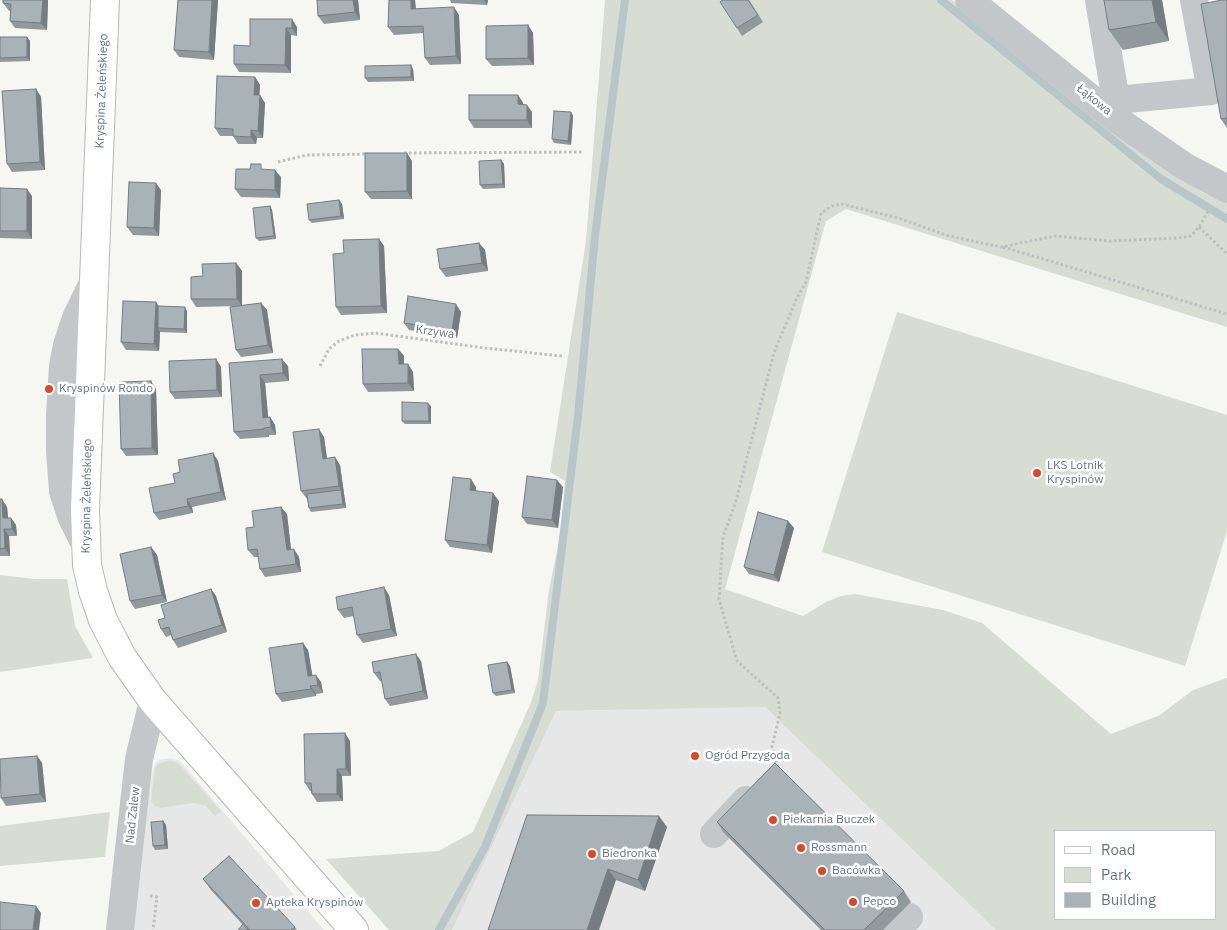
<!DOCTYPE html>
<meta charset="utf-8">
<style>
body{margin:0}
#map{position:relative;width:1227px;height:930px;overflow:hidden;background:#f6f6f2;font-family:"IBM Plex Sans",sans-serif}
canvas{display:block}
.legend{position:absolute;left:1054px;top:830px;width:162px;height:90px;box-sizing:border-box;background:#fff;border:1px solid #c1c9cd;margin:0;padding:6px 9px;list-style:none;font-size:15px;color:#657783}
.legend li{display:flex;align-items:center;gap:10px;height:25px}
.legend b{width:25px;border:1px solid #c1c9cd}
</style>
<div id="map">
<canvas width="1227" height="930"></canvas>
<ul class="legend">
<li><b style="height:6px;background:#fff"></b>Road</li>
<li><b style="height:14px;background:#d7ddd3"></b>Park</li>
<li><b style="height:14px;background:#a9b2b7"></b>Building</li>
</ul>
</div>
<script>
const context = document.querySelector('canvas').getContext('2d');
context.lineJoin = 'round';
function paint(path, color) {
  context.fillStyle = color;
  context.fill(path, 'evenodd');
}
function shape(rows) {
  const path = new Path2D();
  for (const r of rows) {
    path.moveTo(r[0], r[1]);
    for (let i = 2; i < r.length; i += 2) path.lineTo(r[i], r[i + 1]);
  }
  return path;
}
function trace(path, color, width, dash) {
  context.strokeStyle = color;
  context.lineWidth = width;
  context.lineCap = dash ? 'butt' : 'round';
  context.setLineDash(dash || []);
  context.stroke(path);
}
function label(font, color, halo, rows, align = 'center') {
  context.font = font + ' "IBM Plex Sans",sans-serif';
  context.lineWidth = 5;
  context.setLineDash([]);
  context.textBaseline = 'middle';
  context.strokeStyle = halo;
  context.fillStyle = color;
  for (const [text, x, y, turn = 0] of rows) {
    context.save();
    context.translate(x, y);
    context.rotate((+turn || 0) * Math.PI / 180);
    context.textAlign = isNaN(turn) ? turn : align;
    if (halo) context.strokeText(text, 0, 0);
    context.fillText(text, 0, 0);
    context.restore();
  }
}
paint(shape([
 [765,707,996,930,452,930,556,711],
 [171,758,180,761,324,930,131,930,137,872,152,774,155,764,159,760]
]), '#e6e7e6');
paint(shape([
 [605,0,952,0,1202,192,1227,203,1227,327,846,209,826,221,725,589,803,616,826,602,841,596,855,594,943,610,982,623,1111,734,1160,715,1193,690,1227,678,1227,930,996,930,765,707,556,711,452,930,389,930,326,859,439,851,473,832,530,705,538,680,549,589,560,537,565,481,550,472,586,241],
 [1056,831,1216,831,1216,919,1056,919],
 [897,312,1227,415,1227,531,1185,666,822,552],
 [0,575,34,579,67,579,75,626,93,658,0,672],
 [170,760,179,764,221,811,215,816,206,806,193,803,160,808,154,805,151,801,155,769,158,764],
 [110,812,105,857,0,866,0,826]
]), '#d7ddd3');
trace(shape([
 [941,0,1161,179,1227,219],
 [439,930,485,847,543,703,578,416,595,236,625,0]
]), '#b8c6c9', 8);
const major = shape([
 [105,0,85,510,87,565,93,591,103,620,122,657,153,701,354,930]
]);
trace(major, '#b4b9bc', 30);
trace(shape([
 [404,153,583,152],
 [278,162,307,155,368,154],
 [1199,227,1227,254],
 [1003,247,1227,314],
 [320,366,329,349,339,341,355,335,375,333,485,348,562,356],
 [778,767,772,747,780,713,778,698,737,661,719,599,723,537,735,504,774,353,796,300,806,282,821,213,832,206,842,204,898,218,949,236,1001,247,1055,236,1110,241,1177,238,1191,236,1199,227,1209,210],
 [150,896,157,897,153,930]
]), '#bdbfc1', 3, [2.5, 2.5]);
trace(shape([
 [969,0,1119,121,1184,166,1227,189],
 [1099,0,1119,119],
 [1116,100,1211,91,1194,0],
 [85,544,71,516,63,491,60,451,60,414,63,366,67,345,76,318,95,279],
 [714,834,746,800],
 [120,930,139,759,153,701],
 [896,930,909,917]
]), '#c3c7ca', 28);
trace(major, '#fff', 28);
paint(shape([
 [48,0,47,30,15,28,10,21,10,11,9,11,3,3],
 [178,0,218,0,214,60,179,57,174,50],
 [317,0,358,0,360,20,324,24,318,16],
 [389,0,415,0,416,9,459,15,461,64,430,65,425,58,424,33,394,35,388,27],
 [450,0,488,0,487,5,451,3],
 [749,0,763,22,742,36,737,28],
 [1162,0,1169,41,1123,50,1109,30],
 [1227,0,1227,128,1221,119],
 [250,19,297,27,297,36,291,35,291,73,239,72,234,64,250,46],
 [528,25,533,33,534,65,492,66,486,59],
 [0,37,27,37,30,41,30,61,0,62],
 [413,69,414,81,368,82,365,78],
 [255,77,260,85,259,95,265,103,263,138,257,138,256,144,238,144,233,136,220,136,215,128],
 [36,89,41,97,45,170,12,172,7,164],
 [518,95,523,103,523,105,532,112,532,128,474,128,469,120],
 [571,112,573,116,571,145,554,143,552,139],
 [501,160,504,164,505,188,483,189,480,185],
 [412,161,412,199,371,199,365,192],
 [265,170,281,177,280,198,241,197,235,189],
 [0,188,32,196,32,239,0,238],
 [161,190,159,236,133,235,127,227],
 [339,200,342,204,344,219,312,223,309,220],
 [270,206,272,210,276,239,259,241,256,238],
 [379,239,384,246,387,313,341,315,336,307,344,253],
 [479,243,485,250,488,271,446,277,440,269],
 [236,263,242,271,242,306,261,303,267,310,273,353,241,357,236,350,237,306,196,307,191,299,203,276],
 [156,302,158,306,187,311,187,333,160,332,159,351,126,350,121,342],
 [461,312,457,338,409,330,404,323],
 [398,349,404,356,404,364,408,364,413,372,414,391,368,392,363,384],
 [216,359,221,367,222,397,175,399,170,392],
 [229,363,288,366,289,381,265,383,268,418,270,417,275,425,276,435,269,435,269,437,240,439,234,432],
 [156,389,158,455,126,456,121,449],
 [431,406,431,424,405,424,402,421],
 [324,437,327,458,340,465,346,508,311,512,309,508,307,498,307,499,301,491],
 [213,453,218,461,226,500,192,507,193,513,159,520,154,513,175,483,180,472],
 [476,487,476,491,499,501,492,553,450,547,445,540],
 [563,487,558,528,527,524,522,517],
 [0,499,7,507,8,518,11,518,16,525,17,536,9,536,10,556,0,556],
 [287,514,291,550,299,557,301,572,265,577,260,569,258,557,254,557,248,550,254,527],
 [788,521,794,528,779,582,749,574,744,567],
 [151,547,157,555,167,602,135,609,130,601],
 [211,589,216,596,227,632,178,648,173,640,171,635,166,637,161,629,165,618],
 [389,595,397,636,363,643,357,635,354,616,344,618,338,610],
 [308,650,312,676,321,682,323,693,316,694,316,696,282,702,276,694],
 [421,661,428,699,390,706,385,699,382,681,380,681,374,673],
 [507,662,510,666,515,693,496,696,493,693],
 [350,741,351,776,342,776,343,801,317,802,312,794,311,791,310,791,305,783],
 [37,756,42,763,46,802,6,806,1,798],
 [163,821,166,825,168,849,155,850,153,846],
 [717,822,904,891,911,902,883,930,821,930,724,833],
 [667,827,645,891,616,880,488,930],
 [203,879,295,927,297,930,238,930,243,925,211,890]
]), '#91999d');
paint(shape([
 [43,0,48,0,47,30,41,23],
 [212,0,218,0,214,60,209,52],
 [353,0,358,0,360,20,355,12],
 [411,0,415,0,416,16,411,9],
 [484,0,488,0,487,5],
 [1152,0,1162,0,1169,41,1156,22],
 [454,7,459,15,461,64,456,56],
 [292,19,297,27,297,36,292,28],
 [528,25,533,33,534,65,528,58],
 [286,28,291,35,291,73,285,65],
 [27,37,30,41,30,61,27,57],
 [411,65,413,69,414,81,411,77],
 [255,77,260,85,259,102,254,95],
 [36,89,41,97,45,170,40,162],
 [260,95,265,103,263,138,258,131],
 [518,95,523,103,523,112,518,104],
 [527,105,532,112,532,128,527,120],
 [571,112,573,116,571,145,568,141],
 [251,130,257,138,256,144,251,137],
 [407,153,412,161,412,199,407,191],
 [501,160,504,164,505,188,503,184],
 [275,170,281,177,280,198,275,190],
 [156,183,161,190,159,236,154,228],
 [27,189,32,196,32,239,27,231],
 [339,200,342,204,344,219,341,216],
 [270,206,272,210,276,239,274,236],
 [379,239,384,246,387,313,381,306],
 [479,243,485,250,488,271,482,263],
 [236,263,242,271,242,306,237,299],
 [156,302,161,310,158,328,160,332,159,351,154,344],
 [261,303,267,310,273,353,268,345],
 [456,304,461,312,457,338,452,330],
 [185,307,187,311,187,333,184,329],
 [398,349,404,356,404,372,399,364],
 [216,359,221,367,222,397,217,390],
 [282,359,288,366,289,381,283,373],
 [408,364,413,372,414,391,408,383],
 [260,375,265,383,269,425,263,418],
 [151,381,156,389,158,455,152,448],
 [428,403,431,406,431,424,429,421],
 [270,417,275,425,276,435,271,427],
 [319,429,324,437,328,467,323,459],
 [213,453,218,461,226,500,221,492],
 [335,457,340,465,346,508,343,504,341,490,339,486],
 [471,479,476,487,475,497,470,490],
 [557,480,563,487,558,528,552,520],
 [493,493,499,501,492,553,487,545],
 [2,499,7,507,9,526,3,518],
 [187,499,192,507,193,513,188,506],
 [281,507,287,514,292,558,287,550],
 [11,518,16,525,17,536,12,529],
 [788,521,794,528,779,582,774,575],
 [4,529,9,536,10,556,5,548],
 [151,547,157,555,167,602,162,595],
 [294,549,299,557,301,572,296,564],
 [384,587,389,595,397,636,391,629],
 [211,589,216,596,227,632,222,625],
 [303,643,308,650,314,684,308,676],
 [416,654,421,661,428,699,423,691],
 [507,662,510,666,515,693,512,690],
 [316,675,321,682,323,693,318,685],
 [310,686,316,694,316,696,311,689],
 [345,733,350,741,351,776,346,769],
 [37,756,42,763,46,802,40,794],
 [337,769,342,776,343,801,337,794],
 [659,816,667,827,645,891,638,880],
 [163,821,166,825,168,849,165,845],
 [608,869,616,880,599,930,587,930],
 [36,906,41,913,39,930,33,930]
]), '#767d80');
const building = shape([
 [3,0,43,0,41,23,10,21,11,4,3,3,3,0],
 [178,0,212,0,209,52,174,50,178,0],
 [317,0,353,0,355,12,318,16,317,0],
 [389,0,411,0,411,9,454,7,456,56,425,58,423,26,388,27,389,0],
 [723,0,748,0,758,15,737,28,720,2,723,0],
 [1104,0,1152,0,1156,22,1109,30,1104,0],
 [1222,0,1227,0,1227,118,1221,119,1201,4,1222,0],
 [250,19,292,19,292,28,286,28,285,65,234,64,234,45,250,46,250,19],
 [528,25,528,58,486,59,486,26,528,25],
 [0,37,27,37,27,57,0,58,0,37],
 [411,65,411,77,365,78,365,66,411,65],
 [217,76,255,77,254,95,260,95,258,131,251,130,251,137,233,136,233,129,215,128,217,76],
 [36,89,40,162,7,164,2,91,36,89],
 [469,95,518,95,518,104,527,105,527,120,469,120,469,95],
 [554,111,571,112,568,141,552,139,554,111],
 [365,153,407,153,407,191,365,192,365,153],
 [501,160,503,184,480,185,479,161,501,160],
 [251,164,261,164,261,169,275,170,275,190,235,189,236,169,250,169,251,164],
 [129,182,156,183,154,228,127,227,129,182],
 [0,188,27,189,27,231,0,231,0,188],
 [339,200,341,216,309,220,307,204,339,200],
 [270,206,274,236,256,238,253,208,270,206],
 [379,239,381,306,336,307,333,254,344,253,343,240,379,239],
 [479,243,482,263,440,269,437,249,479,243],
 [236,263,237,299,191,299,191,277,203,276,202,264,236,263],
 [408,296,456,304,452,330,404,323,408,296],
 [123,301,156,302,154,344,121,342,123,301],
 [261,303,268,345,236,350,230,307,261,303],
 [158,306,185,307,184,329,158,328,158,306],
 [362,349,398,349,399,364,408,364,408,383,363,384,362,349],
 [216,359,217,390,170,392,169,361,216,359],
 [282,359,283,373,260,375,263,418,270,417,271,427,264,428,264,429,234,432,229,363,282,359],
 [151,381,152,448,121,449,119,382,151,381],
 [402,402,428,403,429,421,402,421,402,402],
 [319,429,323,459,335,457,339,486,301,491,293,432,319,429],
 [213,453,221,492,187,499,188,506,154,513,149,488,175,483,173,474,180,472,178,460,213,453],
 [527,476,557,480,552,520,522,517,527,476],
 [453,477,471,479,470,490,493,493,487,545,445,540,453,477],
 [341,490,343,504,309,508,307,494,341,490],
 [0,499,2,499,3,518,11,518,12,529,4,529,5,548,0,549,0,499],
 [281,507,287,550,294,549,296,564,260,569,257,549,248,550,246,528,254,527,252,511,281,507],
 [758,512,788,521,774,575,744,567,758,512],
 [151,547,162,595,130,601,120,554,151,547],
 [384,587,391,629,357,635,352,607,338,610,336,597,384,587],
 [211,589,222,625,173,640,169,627,161,629,158,620,165,618,161,605,211,589],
 [303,643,308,676,316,675,318,685,310,686,311,689,276,694,269,648,303,643],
 [416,654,423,691,385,699,380,672,374,673,372,662,416,654],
 [507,662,512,690,493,693,488,665,507,662],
 [345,733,346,769,337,769,337,794,312,794,311,783,305,783,304,734,345,733],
 [37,756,40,794,1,798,0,759,37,756],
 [775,763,904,891,864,930,825,930,717,822,775,763],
 [527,815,659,816,638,880,608,869,587,930,488,930,527,815],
 [163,821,165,845,153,846,151,822,163,821],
 [229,856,295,927,291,930,250,930,203,879,229,856],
 [0,902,36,906,33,930,0,930,0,902],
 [243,924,248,930,238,930,243,924]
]);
paint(building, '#a9b2b7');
trace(building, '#767d80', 1);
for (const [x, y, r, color] of [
 [49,389,5,"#e34625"],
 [1037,473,5,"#e34625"],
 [695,756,5,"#e34625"],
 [773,820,5,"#e34625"],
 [801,848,5,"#e34625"],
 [592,854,5,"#e34625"],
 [822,871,5,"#e34625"],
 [853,902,5,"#e34625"],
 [256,903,5,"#e34625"]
]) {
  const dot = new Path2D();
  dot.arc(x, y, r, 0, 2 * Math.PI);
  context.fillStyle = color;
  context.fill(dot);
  trace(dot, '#fff', 2);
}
label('12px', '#657783', '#fff', [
 ["Kryspina Żeleńskiego",102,91,-88],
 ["Łąkowa",1094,100,39],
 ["Krzywa",435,332,8],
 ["Kryspina Żeleńskiego",87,496,-89],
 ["Nad Zalew",133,815,-84]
]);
label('12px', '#657783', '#fff', [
 ["Kryspinów Rondo",59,389],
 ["LKS Lotnik",1047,466],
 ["Kryspinów",1047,480],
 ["Ogród Przygoda",705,756],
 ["Piekarnia Buczek",783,820],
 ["Rossmann",811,848],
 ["Biedronka",602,854],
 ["Bacówka",832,871],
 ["Pepco",863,902],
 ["Apteka Kryspinów",266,903]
], 'left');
</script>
